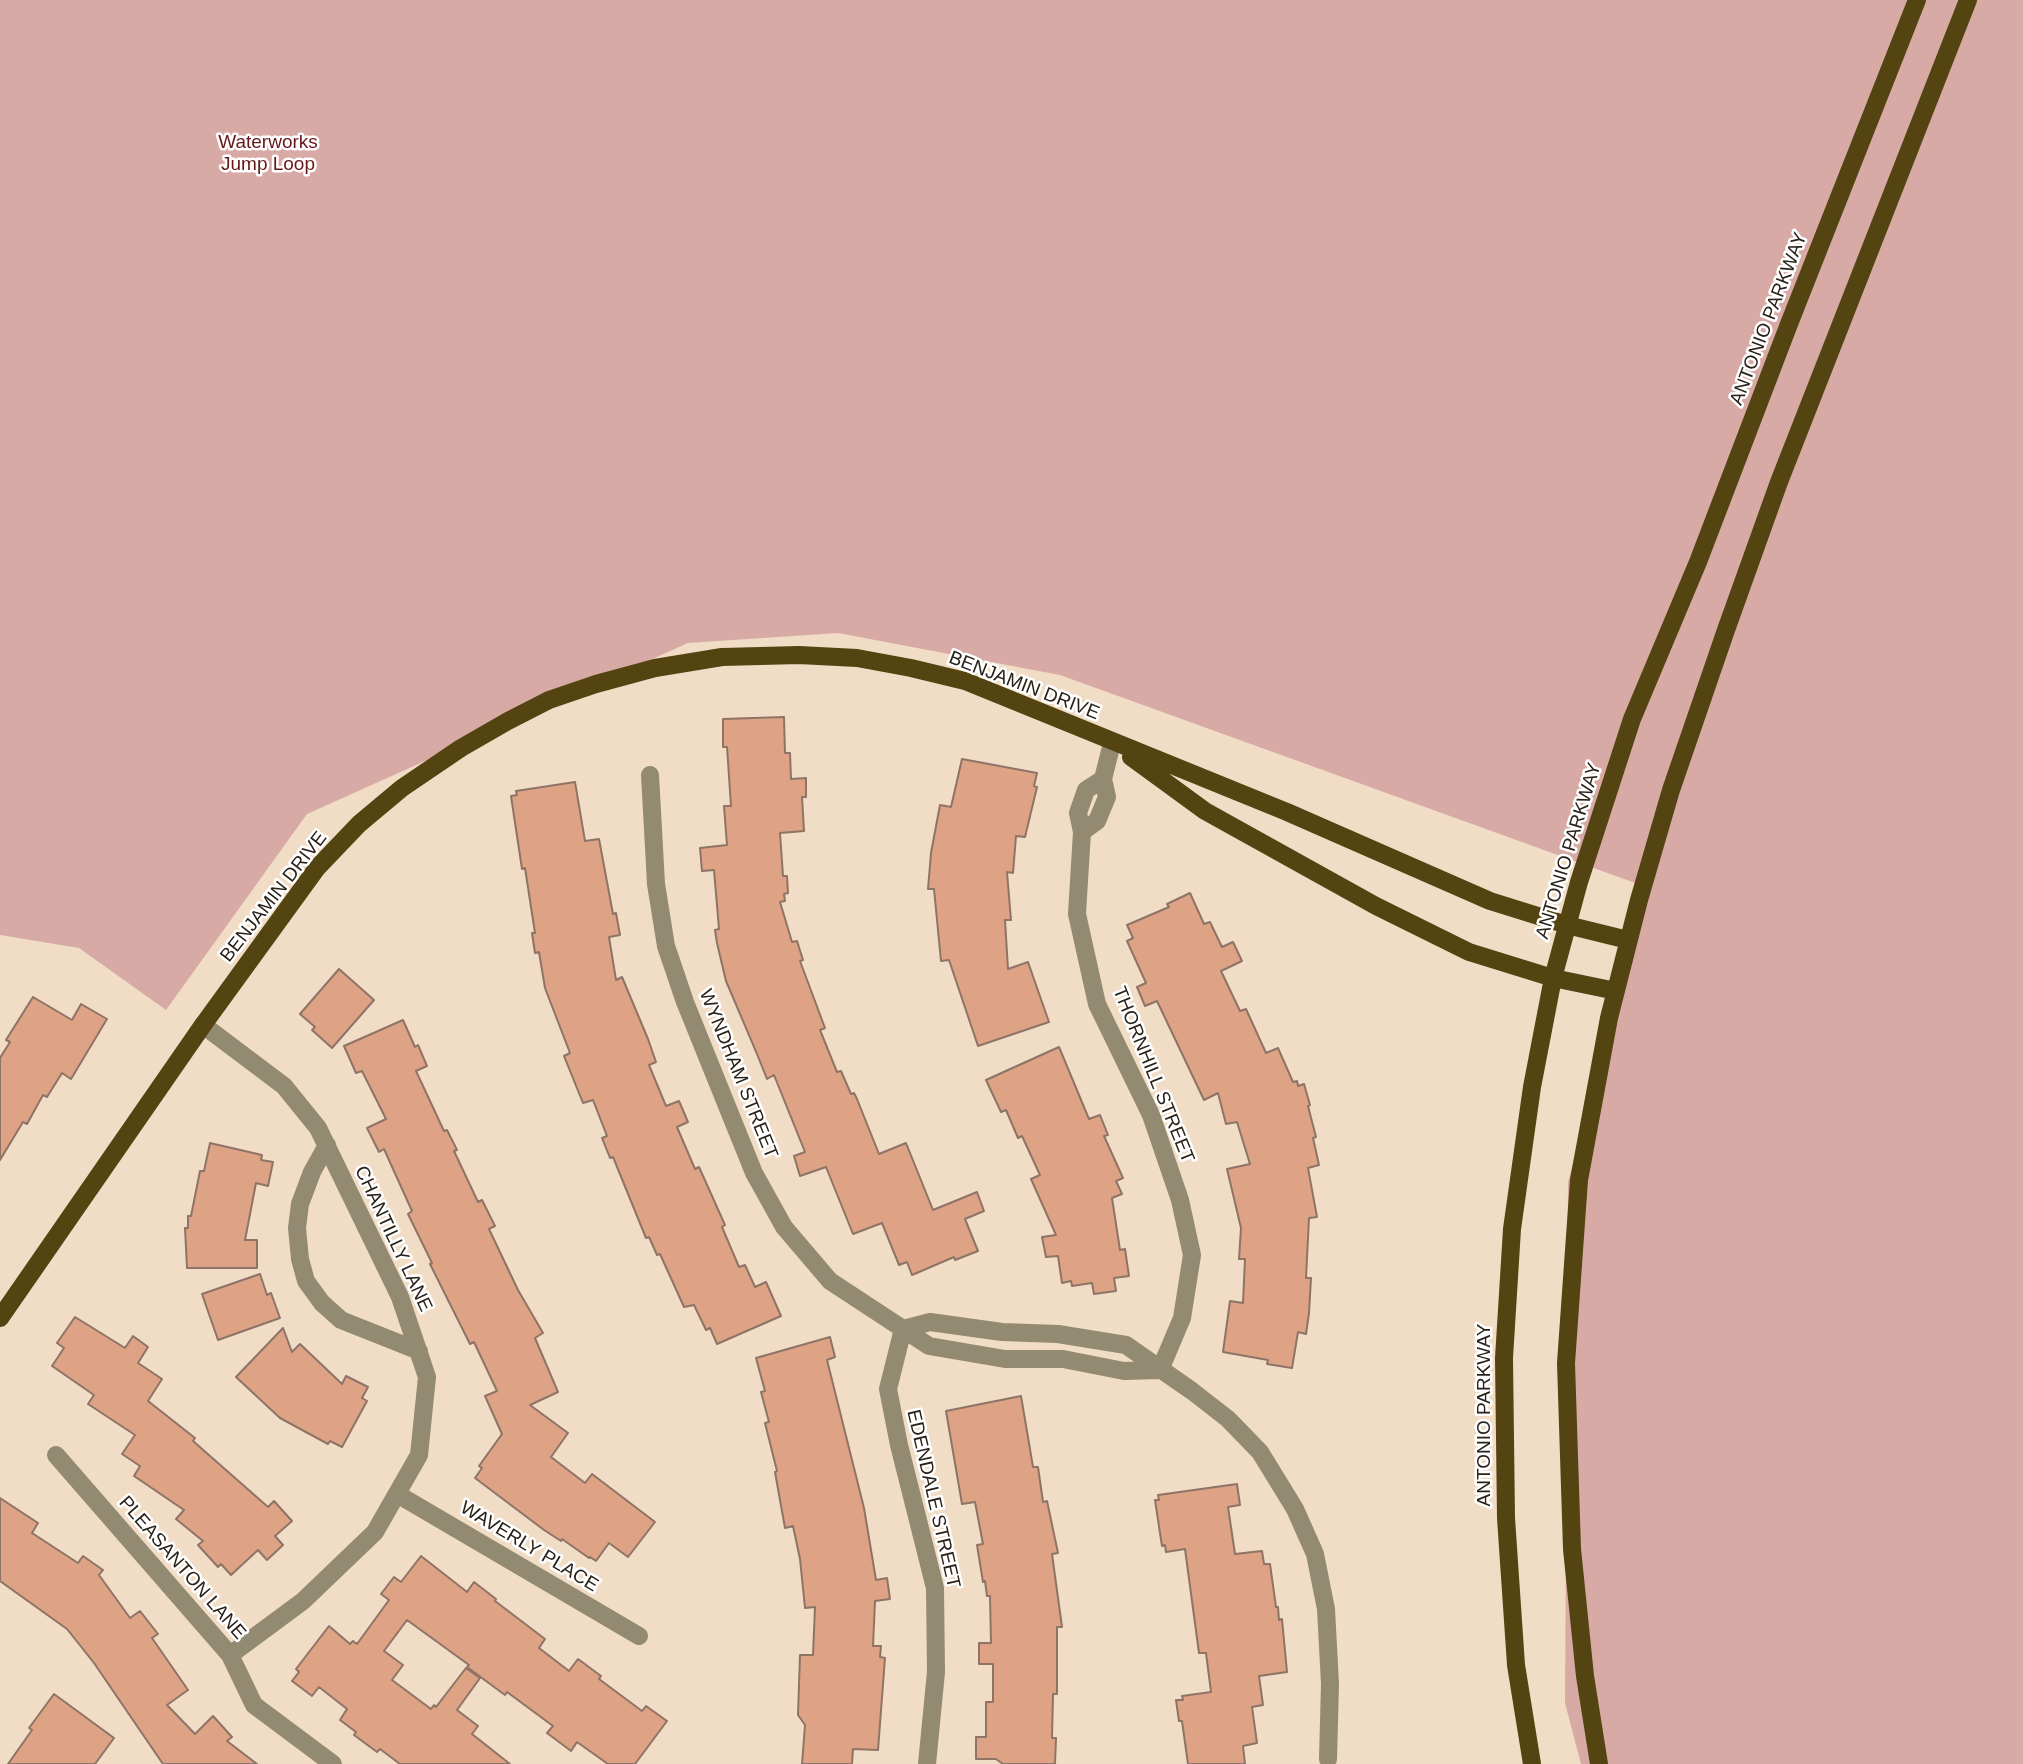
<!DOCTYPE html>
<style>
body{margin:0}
canvas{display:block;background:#f1dcc6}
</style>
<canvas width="2023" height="1764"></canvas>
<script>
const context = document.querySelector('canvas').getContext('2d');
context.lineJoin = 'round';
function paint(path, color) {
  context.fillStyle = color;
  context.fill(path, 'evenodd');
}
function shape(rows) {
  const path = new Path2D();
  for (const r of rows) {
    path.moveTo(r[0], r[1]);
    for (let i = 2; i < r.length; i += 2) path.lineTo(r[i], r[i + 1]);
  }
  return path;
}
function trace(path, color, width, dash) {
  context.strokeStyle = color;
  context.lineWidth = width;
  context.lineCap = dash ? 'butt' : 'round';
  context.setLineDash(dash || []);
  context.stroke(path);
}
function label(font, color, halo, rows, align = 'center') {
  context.font = font + ' Helvetica,sans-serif';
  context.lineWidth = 5;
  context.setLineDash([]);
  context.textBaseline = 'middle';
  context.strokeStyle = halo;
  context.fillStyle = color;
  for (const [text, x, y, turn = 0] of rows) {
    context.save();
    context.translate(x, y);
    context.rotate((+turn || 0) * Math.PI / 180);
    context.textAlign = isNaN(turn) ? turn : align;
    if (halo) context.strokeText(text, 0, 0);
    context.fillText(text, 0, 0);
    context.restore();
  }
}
paint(shape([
 [0,0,2023,0,2023,1764,1581,1764,1565,1703,1568,1182,1649,888,1060,675,838,633,688,643,307,814,166,1010,79,948,0,935]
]), '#d7aaa6');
const building = shape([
 [784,717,785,753,790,753,791,779,806,778,806,797,802,797,804,831,780,833,783,876,787,876,788,893,784,894,785,901,780,902,792,942,797,941,803,960,800,961,825,1028,820,1030,837,1072,841,1071,851,1094,854,1093,857,1099,879,1154,906,1143,933,1210,977,1192,984,1211,965,1219,978,1251,955,1260,954,1257,912,1275,907,1262,899,1265,882,1223,853,1234,826,1167,800,1176,794,1156,805,1152,774,1075,767,1079,757,1054,726,981,717,943,715,930,719,929,714,870,702,871,700,848,727,845,724,806,731,806,727,747,723,747,723,719,784,717],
 [962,759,1037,773,1034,786,1037,787,1025,837,1016,836,1013,873,1007,872,1011,920,1005,920,1008,969,1028,962,1049,1022,978,1046,949,960,941,961,934,889,928,889,931,853,940,805,951,807,962,759],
 [575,782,585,841,599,839,613,914,616,913,620,935,609,937,616,980,622,977,648,1039,656,1062,649,1065,666,1106,679,1101,688,1122,677,1127,695,1169,699,1167,725,1225,722,1227,739,1267,745,1265,755,1287,766,1282,781,1316,717,1344,710,1328,706,1330,694,1305,684,1307,660,1254,657,1255,649,1237,646,1238,613,1157,610,1158,602,1138,607,1136,593,1100,583,1103,564,1056,570,1053,545,988,539,952,535,953,532,933,535,933,525,868,522,869,511,796,517,795,516,791,575,782],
 [1190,893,1204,924,1210,922,1222,947,1233,942,1242,961,1221,971,1240,1011,1246,1009,1266,1053,1278,1048,1293,1082,1297,1081,1298,1086,1304,1084,1310,1105,1308,1106,1316,1137,1313,1138,1319,1165,1308,1168,1317,1217,1309,1218,1306,1278,1311,1278,1309,1313,1306,1334,1298,1332,1292,1368,1267,1364,1268,1360,1223,1352,1230,1301,1243,1303,1245,1259,1239,1259,1241,1228,1227,1169,1250,1164,1237,1122,1226,1124,1218,1093,1204,1100,1157,1001,1145,1006,1137,987,1146,983,1127,941,1133,938,1127,925,1169,907,1167,904,1190,893],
 [339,969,374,1000,332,1048,312,1030,315,1027,300,1014,339,969],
 [33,997,72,1020,81,1004,107,1019,71,1079,62,1073,47,1097,43,1095,27,1124,23,1122,0,1160,0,1058,10,1042,6,1040,33,997],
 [403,1020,415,1047,418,1045,427,1066,416,1071,444,1131,447,1130,457,1150,454,1151,478,1202,482,1200,495,1226,489,1229,518,1290,543,1333,535,1338,558,1392,530,1405,568,1433,551,1457,585,1483,592,1474,655,1522,628,1557,609,1543,596,1561,590,1557,589,1558,562,1539,561,1541,544,1530,475,1478,482,1468,479,1466,502,1434,485,1396,497,1391,474,1342,470,1344,430,1264,432,1263,408,1214,412,1211,384,1149,379,1152,367,1128,386,1119,362,1071,356,1073,344,1046,403,1020],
 [1059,1047,1089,1119,1100,1115,1108,1135,1104,1136,1123,1178,1116,1181,1122,1194,1112,1198,1120,1250,1125,1249,1129,1276,1114,1278,1116,1291,1094,1294,1092,1283,1072,1286,1071,1281,1062,1283,1058,1256,1046,1257,1042,1237,1056,1235,1031,1179,1040,1175,1022,1136,1018,1138,1006,1110,1001,1112,986,1080,1059,1047],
 [210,1143,262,1155,261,1160,273,1162,268,1186,256,1183,245,1240,257,1240,257,1268,187,1268,185,1228,188,1228,188,1216,191,1216,200,1171,204,1171,210,1143],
 [260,1274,267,1295,271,1293,280,1318,218,1340,202,1294,260,1274],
 [75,1317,125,1348,133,1336,148,1347,138,1363,162,1379,148,1401,195,1438,193,1441,268,1507,274,1501,292,1521,275,1536,283,1545,267,1560,258,1550,231,1575,221,1564,218,1567,198,1545,203,1541,176,1519,184,1510,134,1476,140,1466,122,1454,135,1435,88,1404,94,1395,52,1366,64,1348,57,1343,75,1317],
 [283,1328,292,1352,300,1344,342,1384,346,1376,368,1387,362,1398,367,1401,342,1447,330,1441,328,1444,280,1418,236,1377,283,1328],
 [830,1337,835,1357,827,1360,864,1508,876,1580,887,1578,890,1599,875,1601,873,1646,881,1646,880,1657,885,1658,878,1750,853,1749,852,1764,802,1764,805,1725,798,1715,800,1655,813,1655,815,1607,805,1608,800,1559,793,1526,785,1528,775,1472,777,1471,765,1423,769,1422,761,1392,765,1391,756,1358,830,1337],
 [1021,1396,1033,1467,1038,1467,1043,1502,1047,1501,1058,1553,1052,1554,1062,1627,1057,1627,1057,1694,1053,1694,1052,1738,1056,1738,1055,1764,1003,1764,996,1759,976,1759,976,1737,986,1737,986,1702,993,1702,993,1664,979,1664,979,1643,991,1643,990,1596,987,1596,985,1581,983,1582,977,1545,983,1544,975,1502,962,1504,946,1411,1021,1396],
 [1237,1484,1240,1505,1228,1507,1235,1554,1262,1551,1264,1564,1270,1564,1276,1607,1278,1607,1279,1620,1282,1619,1287,1672,1259,1676,1263,1705,1252,1707,1257,1743,1243,1746,1245,1764,1188,1764,1182,1721,1179,1721,1176,1700,1183,1700,1182,1696,1211,1692,1206,1653,1199,1653,1185,1549,1166,1552,1165,1545,1162,1546,1155,1500,1159,1500,1158,1495,1237,1484],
 [0,1498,38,1523,32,1533,78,1563,83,1556,103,1570,99,1575,130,1618,140,1611,158,1634,152,1638,188,1690,167,1705,195,1734,213,1716,232,1737,227,1741,257,1764,163,1764,94,1663,67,1629,0,1581,0,1498],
 [421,1556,467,1592,474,1582,496,1599,495,1601,545,1639,539,1648,569,1671,578,1659,601,1676,599,1679,642,1711,646,1706,667,1721,635,1764,608,1764,577,1742,571,1751,547,1733,553,1726,507,1692,505,1695,467,1667,469,1665,407,1620,384,1651,403,1665,392,1680,431,1709,434,1705,436,1707,466,1668,480,1678,457,1710,478,1726,472,1734,510,1764,400,1764,380,1749,377,1752,354,1735,356,1732,340,1720,347,1709,319,1687,312,1696,292,1681,299,1672,296,1669,329,1626,350,1644,353,1641,357,1644,389,1600,381,1594,394,1577,401,1582,421,1556],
 [54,1694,114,1738,95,1764,8,1764,32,1730,29,1728,54,1694]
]);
paint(building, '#dea285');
trace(building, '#8e7467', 2);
trace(shape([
 [650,775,656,884,666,946,685,1002,754,1173,784,1227,830,1281,929,1346,1005,1359,1063,1359,1124,1371,1160,1370],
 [1103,779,1086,790,1078,813,1082,832,1077,914,1097,1004,1151,1115,1180,1200,1192,1255,1182,1318,1160,1370],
 [1082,832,1097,821,1107,797,1103,779,1112,743],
 [203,1025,284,1086,318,1128,400,1297,427,1377,419,1455,375,1532,303,1601,230,1655],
 [327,1145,312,1172,300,1204,297,1228,300,1259,306,1281,322,1303,341,1320,419,1351],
 [903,1329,930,1322,1002,1332,1058,1334,1126,1345,1192,1391,1228,1419,1260,1452,1295,1509,1315,1554,1326,1609,1330,1684,1328,1759],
 [903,1329,888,1389,899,1445,935,1588,936,1672,927,1764],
 [56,1455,230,1655,254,1705,333,1764],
 [397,1494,639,1636]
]), '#928a71', 18);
trace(shape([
 [1131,757,1205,811,1376,906,1469,952,1553,978,1616,991],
 [0,1318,203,1025,317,868,359,824,402,788,461,748,508,721,549,700,596,684,655,668,722,657,799,655,857,658,911,668,965,681,1287,812,1490,901,1567,925,1628,940],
 [1532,1764,1516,1665,1506,1518,1504,1358,1512,1229,1532,1087,1553,978,1579,882,1632,719,1698,562,1789,324,1917,0],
 [1599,1764,1585,1676,1572,1549,1566,1363,1579,1180,1609,1018,1639,900,1671,790,1726,630,1779,482,1968,0]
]), '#534411', 18);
label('19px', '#671719', '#fff', [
 ["Waterworks",268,143],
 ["Jump Loop",268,165]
]);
label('19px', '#292219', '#fff', [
 ["ANTONIO PARKWAY",1769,319,-69],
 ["BENJAMIN DRIVE",1024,686,21],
 ["ANTONIO PARKWAY",1569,851,-73],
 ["BENJAMIN DRIVE",274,897,-52],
 ["WYNDHAM STREET",738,1074,68],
 ["THORNHILL STREET",1153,1075,68],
 ["CHANTILLY LANE",393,1239,65],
 ["ANTONIO PARKWAY",1485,1415,-90],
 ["EDENDALE STREET",933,1499,77],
 ["WAVERLY PLACE",529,1547,31],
 ["PLEASANTON LANE",182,1568,49]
]);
</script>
